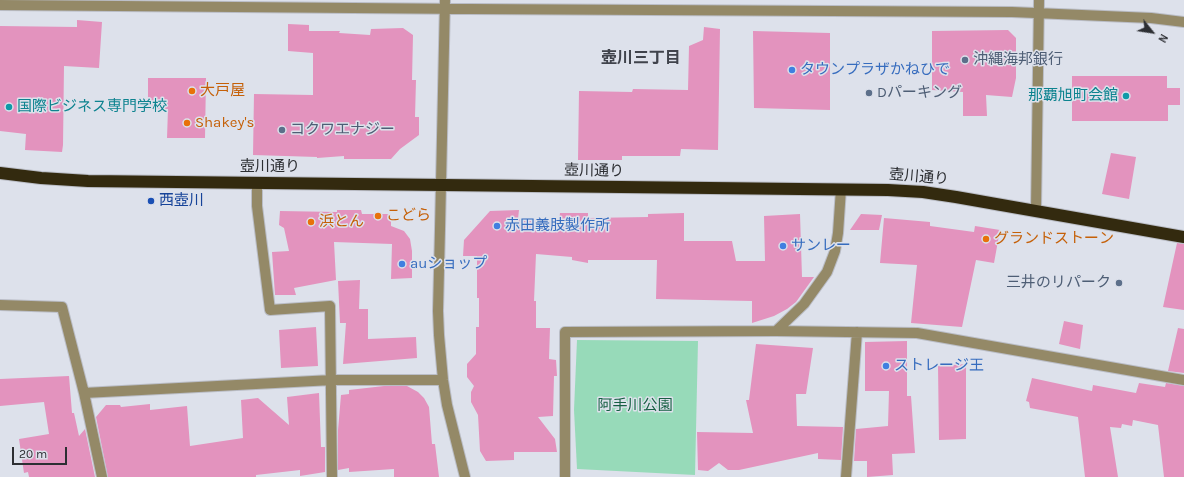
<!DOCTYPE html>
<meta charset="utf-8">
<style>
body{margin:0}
#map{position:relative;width:1184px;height:477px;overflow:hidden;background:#dde1eb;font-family:Karla,sans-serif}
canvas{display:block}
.north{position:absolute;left:1132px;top:12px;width:40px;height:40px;-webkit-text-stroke:3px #dde1eb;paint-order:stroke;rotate:120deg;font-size:11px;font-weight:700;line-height:16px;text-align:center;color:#2d2f33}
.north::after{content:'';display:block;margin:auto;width:14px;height:18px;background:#2d2f33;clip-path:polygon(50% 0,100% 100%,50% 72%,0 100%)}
.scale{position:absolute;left:12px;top:447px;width:55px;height:18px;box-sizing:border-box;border:2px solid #2d2f33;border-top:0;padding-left:5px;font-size:12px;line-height:14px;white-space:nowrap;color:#2d2f33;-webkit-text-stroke:3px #dde1eb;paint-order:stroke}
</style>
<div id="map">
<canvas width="1184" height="477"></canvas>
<div class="north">N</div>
<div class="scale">20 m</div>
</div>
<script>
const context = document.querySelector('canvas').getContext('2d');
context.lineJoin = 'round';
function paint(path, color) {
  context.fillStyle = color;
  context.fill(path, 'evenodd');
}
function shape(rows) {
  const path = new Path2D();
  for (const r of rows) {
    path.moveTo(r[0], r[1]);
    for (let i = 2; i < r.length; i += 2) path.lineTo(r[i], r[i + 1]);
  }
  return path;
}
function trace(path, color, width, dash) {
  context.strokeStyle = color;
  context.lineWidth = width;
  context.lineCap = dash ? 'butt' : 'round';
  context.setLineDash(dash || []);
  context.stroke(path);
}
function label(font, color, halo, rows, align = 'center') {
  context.font = font + ' Karla,"Noto Sans JP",sans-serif';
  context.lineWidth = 3;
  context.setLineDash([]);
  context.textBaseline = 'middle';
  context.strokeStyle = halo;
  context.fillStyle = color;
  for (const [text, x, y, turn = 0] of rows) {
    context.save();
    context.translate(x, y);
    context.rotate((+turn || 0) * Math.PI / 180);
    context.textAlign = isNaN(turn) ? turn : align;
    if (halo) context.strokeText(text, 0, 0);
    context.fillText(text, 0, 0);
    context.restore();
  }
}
paint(shape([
 [577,340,698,341,695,475,577,469,574,410]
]), '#97dab9');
paint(shape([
 [77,20,102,22,99,68,64,66,63,145,62,152,25,150,26,134,0,131,0,26,77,27],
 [288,24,309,25,309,31,340,31,339,33,370,35,371,29,403,28,413,35,412,80,416,80,415,117,419,117,419,135,400,149,391,159,344,159,344,156,317,158,317,157,253,155,254,94,313,95,313,53,288,51],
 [704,27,720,29,718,150,681,149,680,156,622,156,622,160,578,160,579,91,632,92,633,89,688,90,689,46,703,40],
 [1008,30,1016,38,1016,78,1012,97,986,95,987,116,963,116,963,92,932,90,932,31],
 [753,31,830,33,830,110,754,108],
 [1072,76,1167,76,1167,88,1180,88,1180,105,1168,105,1168,121,1072,121],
 [148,78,206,78,205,138,167,138,168,109,148,109],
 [1111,153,1136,157,1129,199,1102,194],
 [337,210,361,210,362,214,391,214,391,226,404,231,410,239,412,251,412,278,391,279,392,244,334,242,336,280,294,288,296,295,275,295,272,252,289,251,284,228,279,225,280,211,337,212],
 [519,210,518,219,559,222,560,213,588,213,588,218,648,217,648,214,684,213,684,241,732,241,736,261,765,261,764,216,800,214,802,277,814,277,796,302,787,309,774,316,752,323,752,301,656,299,657,260,588,260,588,263,572,260,572,257,536,254,534,301,536,301,536,328,550,328,549,359,556,360,557,376,554,376,553,416,538,417,555,439,557,452,514,452,514,460,486,461,480,451,478,415,471,402,471,392,474,386,467,377,467,364,476,354,476,327,479,327,479,298,477,298,477,256,463,256,464,240,490,211],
 [861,214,882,215,879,230,850,230],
 [884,218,930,222,930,226,974,232,975,226,1000,230,994,263,976,260,962,327,911,323,917,265,880,263],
 [1177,243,1184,244,1184,310,1163,307],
 [360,280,359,309,368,309,368,339,416,337,417,358,343,364,346,323,340,323,338,281],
 [1064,321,1083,325,1080,349,1059,344],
 [316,327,318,366,281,368,279,330],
 [1178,328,1184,329,1184,373,1168,371],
 [907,341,907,396,911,396,915,453,892,454,893,475,867,477,867,461,854,461,856,429,888,426,889,391,865,391,865,342],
 [756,344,813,348,806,394,796,394,797,426,843,427,841,460,818,459,818,453,739,470,728,470,719,463,708,471,698,470,697,432,753,433,746,400,749,400],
 [966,364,966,439,939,440,938,366],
 [69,376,72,413,74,413,79,436,85,429,95,477,29,477,28,472,24,473,19,439,49,434,44,402,0,406,0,379],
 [1032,378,1092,391,1093,385,1136,393,1139,383,1165,387,1166,383,1184,386,1184,477,1164,477,1158,425,1133,420,1132,426,1122,424,1121,428,1110,427,1118,477,1085,477,1078,417,1030,408,1029,402,1026,401],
 [384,386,407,386,418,392,424,398,429,407,432,444,435,444,439,477,394,477,394,469,349,472,349,468,338,470,338,430,341,395,349,394,349,390],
 [319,393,321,447,325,447,325,472,300,476,300,470,256,475,256,477,108,477,96,417,106,405,120,405,121,407,150,404,150,410,187,406,190,446,243,438,241,400,258,398,289,425,287,397]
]), '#e393be');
const minor = shape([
 [445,0,440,229,438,311,439,335,443,380,447,405,465,477],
 [0,5,470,9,1012,12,1151,18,1184,22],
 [257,183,257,206,270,310,330,306,332,477],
 [1036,210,1039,0],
 [0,305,62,307,84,393,102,477],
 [776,331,804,304,827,272,835,251,838,233,841,189],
 [84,393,332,380,443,380],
 [565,477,565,332,776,331,917,333,1184,380],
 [846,477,857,332]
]);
const highway = shape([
 [0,173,41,178,88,181,888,190,923,192,956,197,1184,237]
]);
trace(minor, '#babdc6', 12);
trace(highway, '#babdc6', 14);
trace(minor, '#948967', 10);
trace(highway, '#332a0f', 12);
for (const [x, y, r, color] of [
 [965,60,4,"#5c6f8a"],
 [792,70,4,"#3f7fe0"],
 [192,91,4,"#e8710a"],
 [869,93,4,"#5c6f8a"],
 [1126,96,4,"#0f9aa8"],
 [9,107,4,"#0f9aa8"],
 [187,123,4,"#e8710a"],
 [282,130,4,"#5c6f8a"],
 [151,201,4,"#1a4fb4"],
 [378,216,4,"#e8710a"],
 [311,222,4,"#e8710a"],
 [497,226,4,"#3f7fe0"],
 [986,239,4,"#e8710a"],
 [783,246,4,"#3f7fe0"],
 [402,264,4,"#3f7fe0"],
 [1119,283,4,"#5c6f8a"],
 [886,366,4,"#3f7fe0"]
]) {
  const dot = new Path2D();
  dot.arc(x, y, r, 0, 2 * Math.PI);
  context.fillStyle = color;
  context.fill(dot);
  trace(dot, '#dde1eb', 1.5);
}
label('15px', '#4e5e75', '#dde1eb', [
 ["沖縄海邦銀行",973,60],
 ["Dパーキング",877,93],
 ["コクワエナジー",290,130],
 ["三井のリパーク",1111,283,"right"]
], 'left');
label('15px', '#366cbe', '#dde1eb', [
 ["タウンプラザかねひで",800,70],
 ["赤田義肢製作所",505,226],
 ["サンレー",791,246],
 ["auショップ",410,264],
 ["ストレージ王",894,366]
], 'left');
label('15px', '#c56008', '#dde1eb', [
 ["大戸屋",200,91],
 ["Shakey's",195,123],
 ["こどら",386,216],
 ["浜とん",319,222],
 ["グランドストーン",994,239]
], 'left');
label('15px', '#0d838f', '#dde1eb', [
 ["那覇旭町会館",1118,96],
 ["国際ビジネス専門学校",17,107,"left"]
], 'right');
label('15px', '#2d2f33', '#dde1eb', [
 ["壺川通り",270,167],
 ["壺川通り",594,171,1],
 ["壺川通り",919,177,5]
]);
label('15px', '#164399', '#dde1eb', [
 ["西壺川",159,201]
], 'left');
label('15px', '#165f43', '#dde1eb', [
 ["阿手川公園",635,406]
]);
label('bold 16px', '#40434c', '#dde1eb', [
 ["壺川三丁目",641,58]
]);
</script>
